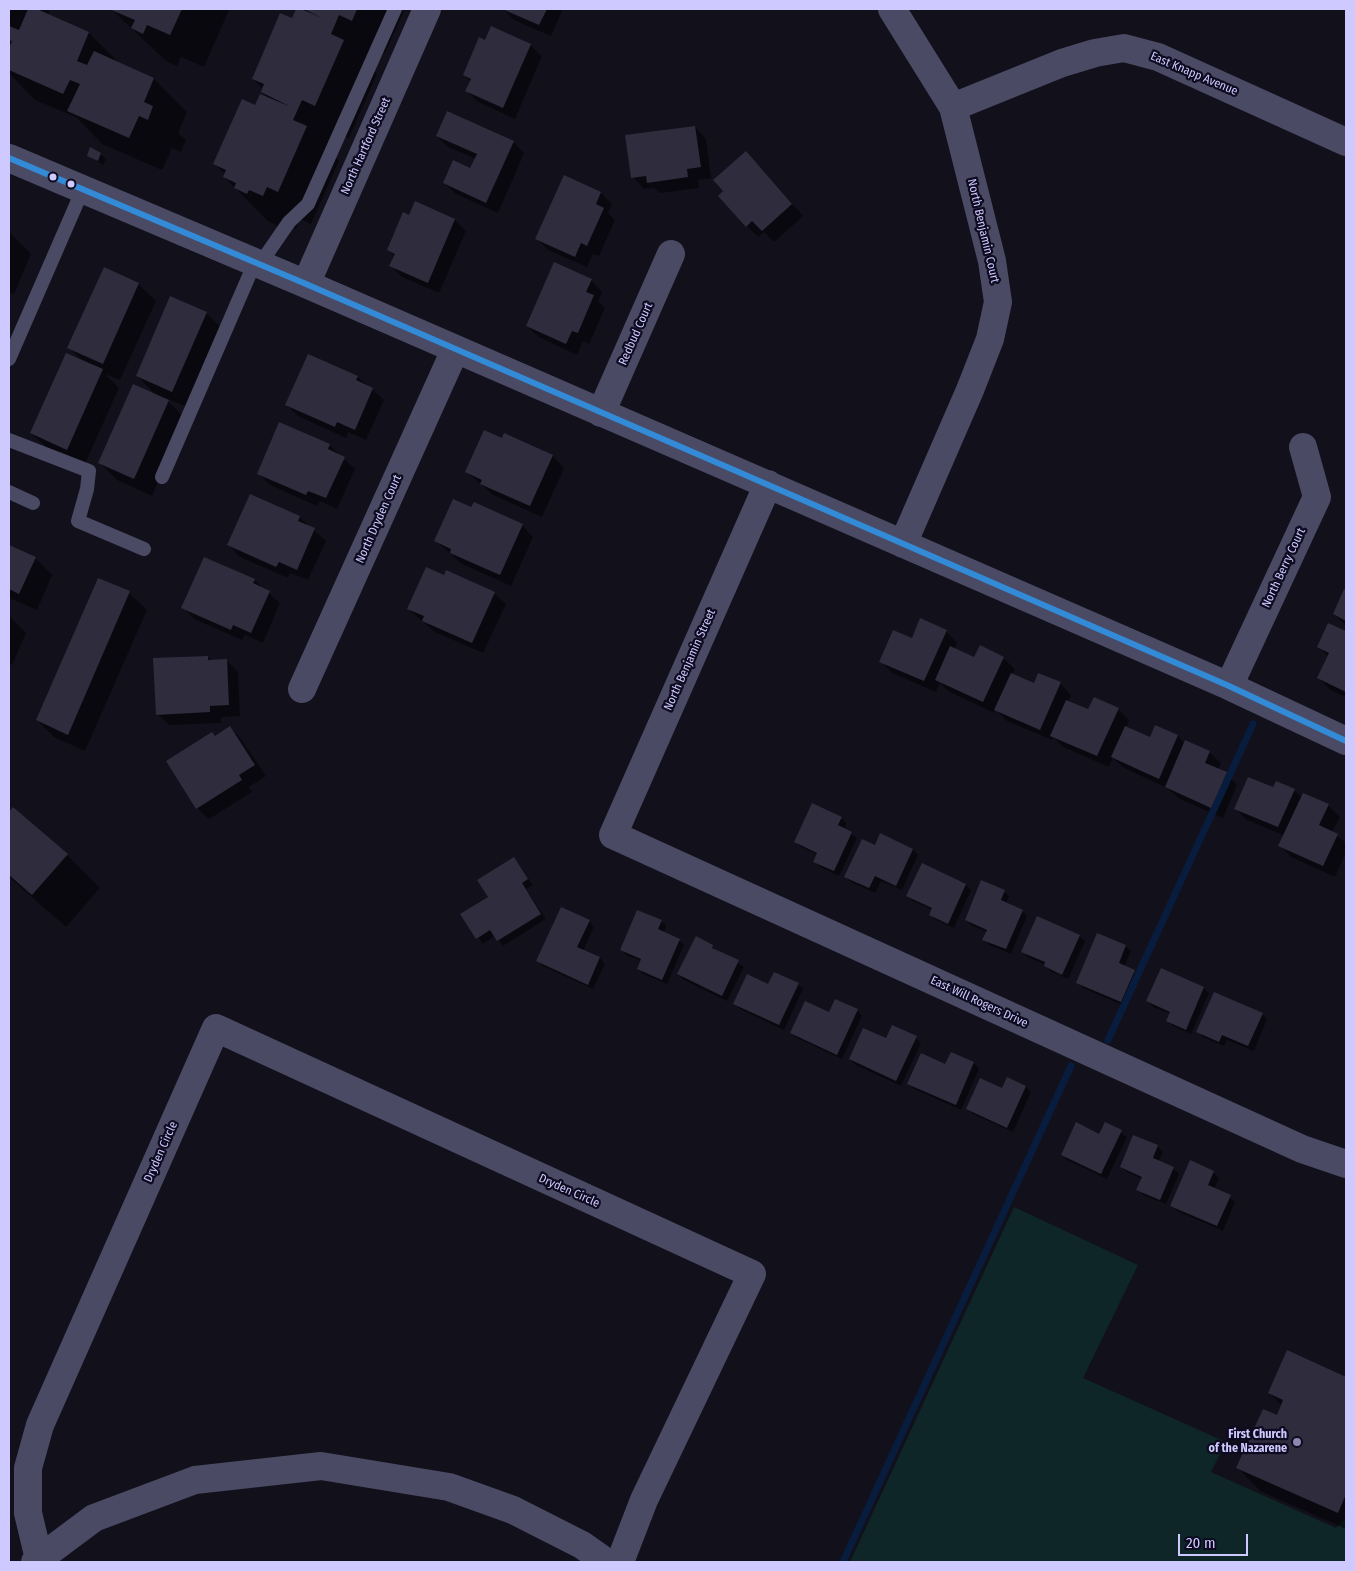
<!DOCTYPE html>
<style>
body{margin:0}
#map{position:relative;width:1355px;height:1571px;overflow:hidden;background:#12101b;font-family:"Fira Sans Condensed",sans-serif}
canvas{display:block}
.frame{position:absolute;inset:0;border:10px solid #cec9ff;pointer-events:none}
.scale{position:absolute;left:1178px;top:1534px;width:70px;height:22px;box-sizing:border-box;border:2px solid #cec9ff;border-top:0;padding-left:6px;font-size:15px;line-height:18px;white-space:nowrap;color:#cec9ff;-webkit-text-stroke:4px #0e0b20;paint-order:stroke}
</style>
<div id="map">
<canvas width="1355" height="1571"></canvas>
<div class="frame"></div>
<div class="scale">20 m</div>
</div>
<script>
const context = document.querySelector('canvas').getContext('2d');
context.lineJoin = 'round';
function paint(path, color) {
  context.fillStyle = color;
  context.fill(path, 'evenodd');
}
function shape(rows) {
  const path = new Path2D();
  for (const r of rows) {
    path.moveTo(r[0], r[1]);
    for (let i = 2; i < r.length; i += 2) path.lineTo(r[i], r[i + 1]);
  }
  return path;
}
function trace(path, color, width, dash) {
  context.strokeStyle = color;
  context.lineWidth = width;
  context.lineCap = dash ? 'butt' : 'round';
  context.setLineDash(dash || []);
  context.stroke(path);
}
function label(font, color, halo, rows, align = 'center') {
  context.font = font + ' "Fira Sans Condensed",sans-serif';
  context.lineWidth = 4.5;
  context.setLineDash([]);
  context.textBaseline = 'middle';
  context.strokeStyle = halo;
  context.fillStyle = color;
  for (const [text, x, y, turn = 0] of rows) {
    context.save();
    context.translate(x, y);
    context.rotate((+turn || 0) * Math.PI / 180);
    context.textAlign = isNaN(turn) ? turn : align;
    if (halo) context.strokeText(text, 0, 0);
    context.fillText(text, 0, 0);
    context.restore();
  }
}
paint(shape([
 [1014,1207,1138,1265,1083,1378,1226,1442,1211,1472,1336,1528,1346,1517,1346,1562,850,1562]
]), '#0e2627');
paint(shape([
 [9,9,47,9,50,12,48,15,89,33,120,64,154,79,187,112,178,133,186,140,181,152,172,148,162,170,102,144,76,117,35,100,9,73],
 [111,9,228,9,229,10,204,67,181,57,177,66,166,61],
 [297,9,304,11,302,9,405,9,385,53,372,47,366,63,377,74,349,138,335,133,328,149,339,161,311,224,300,219,296,229,282,222,280,227,268,221,224,177,225,174,215,164,255,106,269,99,262,92,263,89,253,79,292,20],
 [503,9,563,9,551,36,514,20],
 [486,42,530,45,542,56,515,119,478,102,467,91,471,82,464,75],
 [695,127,706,139,711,178,698,180,699,188,660,193,654,188,644,189,633,177],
 [437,136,513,142,524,153,498,213,456,194,444,183,471,169,476,159,448,147],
 [100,154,106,159,103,165,88,155],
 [757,164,803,216,774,242,764,232,758,237,747,226],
 [564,177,601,193,612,204,608,213,615,220,599,256,593,254,587,267,548,250,537,239],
 [410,216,455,220,466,231,439,293,402,277,391,266,395,256,388,250],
 [9,232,31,254,14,294,9,292],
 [591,280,602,292,598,301,605,308,589,344,583,341,577,355,539,337,527,326],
 [138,284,156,301,120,380,105,374,119,388,84,466,49,450,31,433,83,362,69,347],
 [206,313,224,330,190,408,165,398,185,418,152,496,117,480,100,463,157,396,137,376],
 [309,355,358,377,384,400,366,440,348,432,346,438,298,416,287,405],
 [505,435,553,456,564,468,542,517,493,495,467,472,503,440],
 [329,445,355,469,337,509,320,501,317,506,270,485,258,473],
 [472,509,522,525,533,537,511,586,462,564,436,541],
 [299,517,326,541,308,580,290,573,288,578,240,557,229,545],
 [9,546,35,558,52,575,37,610,9,598],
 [444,577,494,593,506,604,483,653,435,632,408,609],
 [254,580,280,603,263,643,245,635,242,640,194,619,183,607],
 [1345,591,1346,591,1346,626,1334,614],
 [129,593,147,610,85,751,54,737,37,720],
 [9,616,26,633,12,665,9,664],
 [1329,625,1346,633,1346,697,1330,690,1319,678,1329,657,1319,647],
 [946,631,957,643,954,649,975,659,1003,658,1015,669,1012,675,1034,684,1060,683,1071,695,1068,702,1089,711,1118,709,1129,720,1126,728,1151,739,1156,727,1178,736,1185,744,1209,752,1221,763,1218,770,1226,773,1237,785,1223,818,1178,798,1167,788,1124,768,1113,758,1109,767,1063,747,1053,737,1052,740,1007,721,996,710,994,713,948,691,940,683,936,692,892,673,881,661,912,640],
 [208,657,212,661,227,661,238,672,240,716,221,717,221,723,169,725,157,714],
 [230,727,241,739,266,776,249,787,252,792,209,819,197,808,215,737],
 [1274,789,1294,790,1302,798,1328,805,1340,817,1332,832,1346,843,1346,852,1335,877,1291,857,1280,845,1285,836,1247,820,1236,809],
 [13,809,67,855,100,888,66,927,9,877,9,814],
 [841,818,847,824,844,829,857,838,839,876,820,867,815,861,818,855,801,847,795,842],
 [881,835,913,850,918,855,902,890,881,881,875,893,851,882,845,876,875,847],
 [514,859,533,885,526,889,546,919,503,946,495,936,483,944,462,914,490,897],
 [966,885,971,890,954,928,936,920,931,915,933,910,913,901,908,896],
 [1004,891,1009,896,1006,904,1022,911,1027,916,1011,954,989,945,984,939,987,932,971,925,966,920],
 [589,921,594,927,583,951,600,958,605,964,593,989,543,966,538,960],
 [661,921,666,926,664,933,679,940,684,945,667,984,643,974,638,969,641,961,626,955,621,949],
 [1079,936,1085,941,1068,979,1050,971,1046,965,1028,957,1022,951],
 [696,938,744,967,727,1001,684,980,678,974],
 [1126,946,1131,951,1124,967,1140,976,1127,1007,1083,988,1078,983],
 [1162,969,1204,988,1209,993,1191,1034,1173,1026,1168,1021,1171,1014,1153,1007,1148,1001],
 [798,984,803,989,784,1030,740,1009,735,1004,769,986],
 [857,1010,862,1016,842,1059,797,1038,791,1033,830,1013],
 [1262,1014,1267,1019,1254,1051,1227,1040,1224,1046,1203,1037,1198,1032],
 [916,1038,921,1043,901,1086,856,1065,850,1059,886,1040],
 [951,1054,974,1063,979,1069,961,1110,914,1089,909,1084,946,1066],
 [1026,1087,1031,1092,1013,1132,973,1114,968,1109,1003,1090],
 [1106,1123,1127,1137,1107,1179,1067,1160,1062,1154,1100,1135],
 [1134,1136,1158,1147,1163,1152,1158,1162,1173,1168,1179,1174,1166,1204,1143,1195,1138,1189,1142,1179,1127,1172,1121,1167],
 [1213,1172,1219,1178,1214,1189,1230,1197,1235,1202,1223,1231,1177,1211,1172,1205],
 [1288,1352,1346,1378,1346,1529,1260,1491,1238,1468,1277,1417,1282,1406,1270,1393]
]), '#0007');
trace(shape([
 [1108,1040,1253,724],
 [843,1562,1071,1066]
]), '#081d3e', 7);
paint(shape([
 [28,9,37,9,89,32,77,61,87,65,94,51,154,78,144,102,153,106,148,120,139,116,129,138,67,111,80,84,70,80,63,94,9,70,9,48,12,41,9,40,9,26,19,30],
 [109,9,182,9,170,35,147,25,143,34,131,28,135,20],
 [296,9,301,9,322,18,304,9,357,9,352,21,339,15,331,34,344,40,315,106,302,100,293,120,307,126,278,192,267,187,263,196,249,190,247,194,234,188,236,183,223,177,226,170,213,164,242,99,255,105,260,94,291,107,261,92,264,84,252,79,280,13,292,18],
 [502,9,547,9,539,25],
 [491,26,531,44,503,108,465,91,471,79,463,75,479,37,485,40],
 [447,111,514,141,486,203,443,183,453,160,470,168,477,154,436,136],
 [695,126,701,167,687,169,688,177,647,183,646,176,631,178,625,135],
 [90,147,101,153,98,161,87,156],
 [746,151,792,204,762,231,752,221,746,227,718,196,723,191,713,180],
 [564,175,601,192,596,204,604,208,587,246,581,243,575,257,535,239],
 [415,201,455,219,428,283,389,266,395,254,387,250,403,212,409,215],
 [554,262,592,279,586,292,594,295,578,333,572,331,566,344,526,326],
 [104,267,139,283,103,364,67,348],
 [170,296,207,312,172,392,136,376],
 [66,353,103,369,67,450,30,433],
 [308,354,358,376,356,380,373,388,355,430,337,422,335,427,285,405],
 [133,384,169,400,134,479,98,463],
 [279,422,330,444,328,449,345,457,326,498,308,491,306,495,257,474],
 [484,430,502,438,504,433,553,455,530,506,480,484,482,480,465,472],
 [250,494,300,516,298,521,315,528,297,570,279,562,276,567,227,545],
 [453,499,471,507,474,502,523,524,500,575,450,553,451,549,434,541],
 [9,545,36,557,19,594,9,589],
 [204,557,255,579,253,583,270,591,251,633,233,625,231,630,181,608],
 [426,567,444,575,446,570,495,592,472,643,422,621,424,616,407,609],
 [98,578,130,591,68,735,36,720],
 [1344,589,1346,590,1346,621,1333,614],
 [920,618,947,630,924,681,879,662,893,630,912,638],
 [1328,623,1346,631,1346,692,1317,678,1329,653,1317,647],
 [980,645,1004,657,983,702,935,680,950,646,974,657],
 [208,656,208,660,227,659,229,705,210,706,210,712,156,715,153,658],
 [1011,673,1034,683,1038,673,1061,682,1040,730,994,710],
 [1094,697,1119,708,1097,756,1050,736,1066,700,1088,709],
 [1155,725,1178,735,1159,779,1111,757,1125,726,1150,737],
 [230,726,255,765,239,775,242,780,196,809,166,761,212,732,215,736],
 [1185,740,1210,751,1205,763,1227,772,1211,808,1165,787],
 [1248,777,1273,787,1276,781,1295,789,1278,827,1234,809],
 [1303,793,1329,804,1319,825,1338,834,1323,866,1278,846],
 [812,803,842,817,838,825,852,832,834,871,813,862,817,853,794,842],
 [13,807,68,854,32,895,9,875,9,812],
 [880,833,913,849,896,886,875,876,869,888,844,877,862,839,875,845],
 [514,857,528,879,522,883,541,914,497,941,490,930,476,939,460,914,488,897,477,880],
 [922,863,966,884,948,924,929,915,932,908,906,896],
 [981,880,1005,890,1001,900,1023,910,1006,949,982,940,987,930,965,920],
 [561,907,590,920,577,947,600,957,588,985,536,961],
 [637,910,662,920,658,929,680,939,662,980,637,969,641,959,620,950],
 [1037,916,1080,935,1062,975,1044,966,1045,962,1021,952],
 [1097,933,1126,945,1119,963,1135,970,1121,1002,1076,983],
 [696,936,713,945,712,948,739,960,722,996,677,974],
 [1161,968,1204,987,1186,1030,1166,1021,1170,1012,1146,1001],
 [774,972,799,983,779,1025,733,1004,747,974,768,984],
 [1214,992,1263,1013,1248,1046,1222,1035,1219,1042,1196,1032],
 [835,999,858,1009,837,1055,790,1033,805,1001,829,1012],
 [892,1025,917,1036,896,1081,849,1059,863,1028,886,1038],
 [951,1052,974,1062,956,1105,907,1084,921,1053,945,1064],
 [1007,1077,1026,1086,1007,1128,966,1109,980,1078,1002,1088],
 [1076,1122,1099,1134,1105,1122,1122,1130,1101,1174,1061,1155],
 [1133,1135,1158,1145,1153,1158,1174,1167,1160,1200,1136,1190,1142,1177,1120,1167],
 [1190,1160,1214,1171,1208,1185,1231,1195,1217,1226,1170,1206],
 [1287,1350,1346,1377,1346,1494,1338,1513,1236,1468,1263,1409,1277,1415,1283,1400,1268,1393]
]), '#2f2c3e');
trace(shape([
 [260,264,289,222,308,204,395,9],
 [9,359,83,189],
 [9,440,89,471,87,489,78,521,144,549],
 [162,477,255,262],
 [9,492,33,503]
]), '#4a4a64', 14);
trace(shape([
 [892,9,953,107,992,261,998,302,990,339,970,390,903,544],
 [953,107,1062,63,1095,53,1124,48,1158,57,1346,142],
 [9,158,306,284,796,497,1229,686,1346,741],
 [306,284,427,9],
 [601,413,671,254],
 [768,484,613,835,1302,1149,1346,1164],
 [1229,686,1317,497,1303,447],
 [302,689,455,350],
 [39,1559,28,1513,28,1468,40,1425,216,1028,752,1274,644,1500,620,1562],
 [35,1562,94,1518,195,1480,321,1466,449,1487,513,1510,582,1545,606,1562]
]), '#4a4a64', 28);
trace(shape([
 [9,158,306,284,796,497,1229,686,1346,741]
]), '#338bd7', 6);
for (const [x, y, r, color] of [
 [53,177,4.5,"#cec9ff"],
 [71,184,4.5,"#cec9ff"],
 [1297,1442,5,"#8c88af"]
]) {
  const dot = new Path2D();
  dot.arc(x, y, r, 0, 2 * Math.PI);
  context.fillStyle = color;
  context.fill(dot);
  trace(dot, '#0e0b20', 2);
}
label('12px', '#cec9ff', '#0e0b20', [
 ["East Knapp Avenue",1194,74,23],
 ["North Hartford Street",366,146,-66],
 ["North Benjamin Court",983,231,77],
 ["Redbud Court",636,334,-66],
 ["North Dryden Court",379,519,-66],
 ["North Berry Court",1284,568,-65],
 ["North Benjamin Street",690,660,-66],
 ["East Will Rogers Drive",979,1002,25],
 ["Dryden Circle",161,1152,-66],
 ["Dryden Circle",569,1191,24]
]);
label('bold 12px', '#cec9ff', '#0e0b20', [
 ["First Church",1287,1435],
 ["of the Nazarene",1287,1449]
], 'right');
</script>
